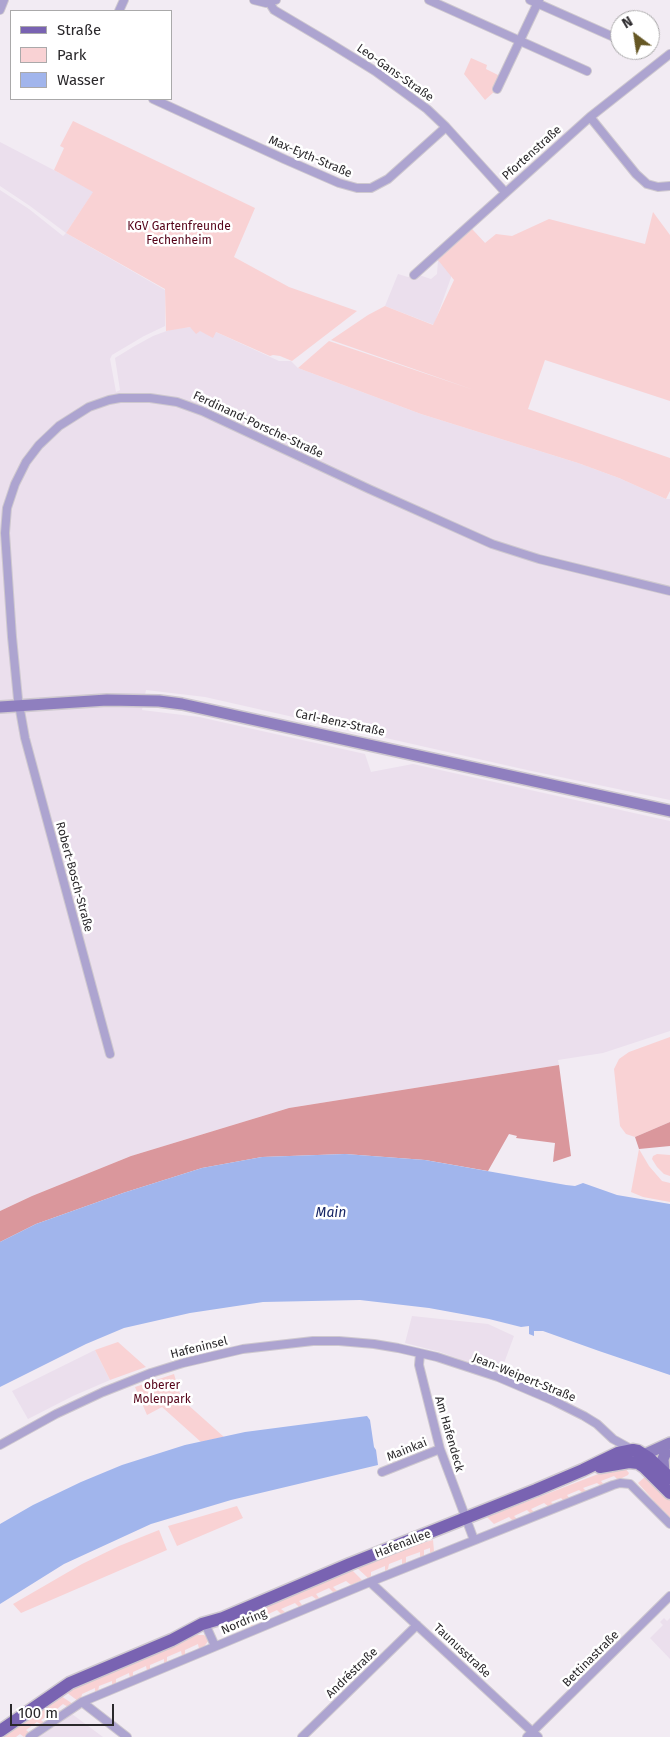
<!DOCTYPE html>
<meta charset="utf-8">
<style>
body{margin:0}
#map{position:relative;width:670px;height:1737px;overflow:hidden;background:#f2ebf3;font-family:"Fira Sans",sans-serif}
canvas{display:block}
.legend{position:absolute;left:10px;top:10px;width:162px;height:90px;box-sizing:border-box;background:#fff;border:1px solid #aaa9aa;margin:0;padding:6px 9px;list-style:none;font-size:15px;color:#2a282b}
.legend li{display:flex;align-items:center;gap:10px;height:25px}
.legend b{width:25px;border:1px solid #aaa9aa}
.north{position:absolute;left:610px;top:10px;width:50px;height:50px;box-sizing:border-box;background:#fff;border:1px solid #aaa9aa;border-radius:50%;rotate:329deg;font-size:14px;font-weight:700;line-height:20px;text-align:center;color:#2a282b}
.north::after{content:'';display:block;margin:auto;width:18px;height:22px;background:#655724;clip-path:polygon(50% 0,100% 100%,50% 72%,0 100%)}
.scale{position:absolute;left:10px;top:1704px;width:104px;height:22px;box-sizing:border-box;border:2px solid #2a282b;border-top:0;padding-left:6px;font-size:15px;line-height:18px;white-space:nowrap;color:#2a282b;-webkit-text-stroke:4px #fff;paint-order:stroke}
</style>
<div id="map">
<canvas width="670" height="1737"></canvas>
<ul class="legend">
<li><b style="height:6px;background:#7963b2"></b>Straße</li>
<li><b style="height:14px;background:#f9d2d4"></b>Park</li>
<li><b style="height:14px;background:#a1b5ec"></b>Wasser</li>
</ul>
<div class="north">N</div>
<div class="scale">100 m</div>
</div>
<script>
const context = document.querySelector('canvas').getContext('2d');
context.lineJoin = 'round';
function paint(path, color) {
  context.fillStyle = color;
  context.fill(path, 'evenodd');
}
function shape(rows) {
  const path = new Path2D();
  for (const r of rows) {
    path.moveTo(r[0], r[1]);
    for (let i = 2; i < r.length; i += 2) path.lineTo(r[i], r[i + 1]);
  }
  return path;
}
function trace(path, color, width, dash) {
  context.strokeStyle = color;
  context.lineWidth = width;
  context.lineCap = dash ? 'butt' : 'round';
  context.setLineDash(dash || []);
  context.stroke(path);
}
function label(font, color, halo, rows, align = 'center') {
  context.font = font + ' "Fira Sans",sans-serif';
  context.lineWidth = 5;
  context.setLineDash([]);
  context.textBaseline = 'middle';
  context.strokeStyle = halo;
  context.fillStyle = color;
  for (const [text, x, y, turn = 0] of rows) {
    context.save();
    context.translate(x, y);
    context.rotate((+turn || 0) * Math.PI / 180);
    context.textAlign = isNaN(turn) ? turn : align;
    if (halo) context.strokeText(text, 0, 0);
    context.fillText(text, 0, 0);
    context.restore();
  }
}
paint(shape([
 [0,142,94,191,66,233,165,290,165,326,144,336,112,355,110,359,116,392,120,390,115,358,133,347,153,336,172,329,190,327,200,331,216,332,279,361,291,361,298,368,421,414,578,463,619,478,666,499,670,499,670,800,527,770,205,697,146,690,142,710,199,717,365,754,371,772,413,764,670,821,670,1031,603,1053,558,1060,559,1065,289,1108,131,1156,32,1196,0,1211,0,190,29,209,63,236,66,233,30,206,0,186],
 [472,229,485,243,453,272,434,325,385,306,398,274,408,277,419,275,431,279,437,274,438,260],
 [412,1316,488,1324,514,1336,500,1374,440,1352,405,1343],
 [95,1350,110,1380,73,1396,28,1419,12,1391],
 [664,1618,667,1621,670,1618,670,1659,650,1638,663,1625,660,1622],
 [72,1714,103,1737,39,1737]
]), '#ebdfed');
paint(shape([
 [471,58,487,65,486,69,502,77,495,91,485,100,464,74],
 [73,121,255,208,234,257,289,287,357,311,292,361,280,356,273,355,270,356,216,332,213,338,200,331,196,334,190,327,166,331,165,289,66,233,93,192,54,170,64,148,60,146],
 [653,212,670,235,670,401,545,360,528,409,670,458,670,491,666,499,619,478,578,463,421,414,298,368,329,341,474,390,331,340,368,315,385,306,433,325,454,280,438,260,472,229,485,243,496,234,512,236,549,219,645,244],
 [670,1037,670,1122,635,1137,626,1134,620,1126,614,1069,619,1059,629,1052],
 [639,1149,649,1166,662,1181,670,1183,670,1202,643,1197,631,1192],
 [657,1154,670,1155,670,1176,664,1174,657,1167,652,1159,653,1156],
 [118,1342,146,1367,110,1380,95,1350],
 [174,1374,180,1394,177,1395,224,1437,201,1442,162,1407,147,1415,135,1387],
 [624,1467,629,1473,628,1475,618,1480,614,1476,601,1481,604,1485,601,1486,597,1483,583,1488,587,1492,583,1493,579,1490,567,1495,570,1499,564,1501,561,1498,551,1502,554,1505,549,1507,544,1503,531,1509,534,1512,531,1514,527,1510,514,1516,517,1519,513,1521,509,1517,494,1524,487,1517,606,1471],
 [646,1476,670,1500,670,1518,662,1509,660,1511,652,1503,654,1501,638,1483],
 [237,1506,243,1518,177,1546,168,1526],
 [159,1530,167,1550,21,1613,13,1604,82,1564,119,1546],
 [433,1540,434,1551,430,1553,430,1548,424,1550,424,1556,420,1557,420,1552,406,1557,406,1563,402,1564,402,1559,389,1564,388,1569,385,1571,385,1566,371,1572,371,1576,368,1578,356,1567,408,1547],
 [351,1569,362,1580,351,1585,346,1581,333,1587,337,1591,333,1592,329,1588,316,1594,319,1598,316,1599,312,1596,299,1601,302,1605,299,1607,295,1603,281,1609,285,1612,281,1614,277,1610,264,1616,268,1620,264,1621,260,1618,249,1622,253,1626,252,1627,243,1619,249,1613],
 [197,1635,204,1635,206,1637,208,1641,204,1647,199,1649,198,1644,185,1650,185,1655,182,1656,181,1651,167,1657,167,1662,164,1663,164,1659,150,1665,150,1669,147,1671,146,1666,133,1672,133,1677,130,1679,129,1673,116,1679,116,1684,112,1686,112,1681,99,1686,98,1692,95,1693,95,1688,82,1694,81,1699,78,1701,66,1692],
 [61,1696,73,1704,68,1707,63,1704,57,1709,61,1712,57,1714,53,1712,41,1720,45,1723,42,1725,37,1722,26,1730,30,1733,24,1737,20,1734,16,1737,0,1737]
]), '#f9d2d4');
paint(shape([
 [559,1065,571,1156,553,1162,555,1143,516,1138,517,1136,509,1134,488,1171,425,1160,345,1154,262,1157,202,1168,123,1193,36,1224,0,1242,0,1211,32,1196,131,1156,289,1108],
 [670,1122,670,1146,639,1149,635,1137]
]), '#da979c');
paint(shape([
 [345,1154,425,1160,566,1185,575,1186,583,1183,617,1195,670,1204,670,1375,599,1351,543,1331,534,1331,534,1336,529,1334,529,1326,521,1327,489,1319,429,1308,360,1300,263,1302,190,1313,124,1328,86,1344,0,1387,0,1242,36,1224,123,1193,202,1168,262,1157],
 [367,1416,370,1420,374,1447,376,1450,378,1465,231,1500,151,1524,64,1564,0,1604,0,1524,33,1505,81,1482,122,1465,185,1445,245,1432]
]), '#a1b5ec');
const minor = shape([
 [254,0,266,3,276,0],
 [429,0,587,71],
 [530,0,618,39],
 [269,2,274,10,328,42,375,71,427,109,446,127,505,192],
 [0,10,4,0],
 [119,11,124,0],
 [497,89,539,0],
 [153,99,284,159,339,183,357,188,371,188,388,179,446,127],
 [590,117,636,174,647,184,658,187,670,186],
 [414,275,590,117,670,54],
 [110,1054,25,738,18,699,12,637,5,533,7,508,15,484,26,462,39,445,59,426,89,407,109,400,120,398,150,398,177,402,202,411,369,489,492,544,539,559,670,591],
 [420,1354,419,1365,440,1449,474,1540],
 [0,1445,56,1414,103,1392,151,1373,183,1363,243,1349,313,1341,339,1341,374,1344,398,1348,437,1357,498,1377,552,1400,584,1416,597,1424,613,1439,631,1449],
 [382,1472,440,1449],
 [370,1582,538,1737],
 [207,1628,215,1646],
 [82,1702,127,1737],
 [30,1737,82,1702,370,1582,613,1485,620,1483,630,1484,670,1524],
 [302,1737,417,1625],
 [527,1737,670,1596]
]);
const secondary = shape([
 [0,707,107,700,159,701,182,704,670,811],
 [637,1458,670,1443],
 [664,1473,663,1459,670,1443]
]);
const primary = shape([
 [600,1467,629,1462,638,1463,644,1467,670,1493],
 [0,1731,70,1683,172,1640,202,1624,223,1618,350,1564,536,1490,583,1470,618,1453,633,1450,638,1451,649,1458,670,1478]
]);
trace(minor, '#cec8cf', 10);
trace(secondary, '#cec8cf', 14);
trace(primary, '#cec8cf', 15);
trace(minor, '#ada4d0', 8);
trace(secondary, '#8f7fbf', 11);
trace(primary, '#7963b2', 12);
label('12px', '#2a282b', '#fff', [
 ["Leo-Gans-Straße",395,73,35],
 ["Pfortenstraße",532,153,-42],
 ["Max-Eyth-Straße",310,157,23],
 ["Ferdinand-Porsche-Straße",258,425,25],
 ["Carl-Benz-Straße",340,723,12],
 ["Robert-Bosch-Straße",74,877,75],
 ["Hafeninsel",199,1348,-14],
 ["Jean-Weipert-Straße",524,1378,22],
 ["Am Hafendeck",449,1434,74],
 ["Mainkai",407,1450,-22],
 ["Hafenallee",403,1544,-21],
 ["Nordring",244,1622,-23],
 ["Taunusstraße",462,1651,43],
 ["Bettinastraße",591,1659,-45],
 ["Andréstraße",352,1673,-44]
]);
label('12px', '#550319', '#fff', [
 ["KGV Gartenfreunde",179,227],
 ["Fechenheim",179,241],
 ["oberer",162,1386],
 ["Molenpark",162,1400]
]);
label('italic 14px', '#182766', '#fff', [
 ["Main",331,1213]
]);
</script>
